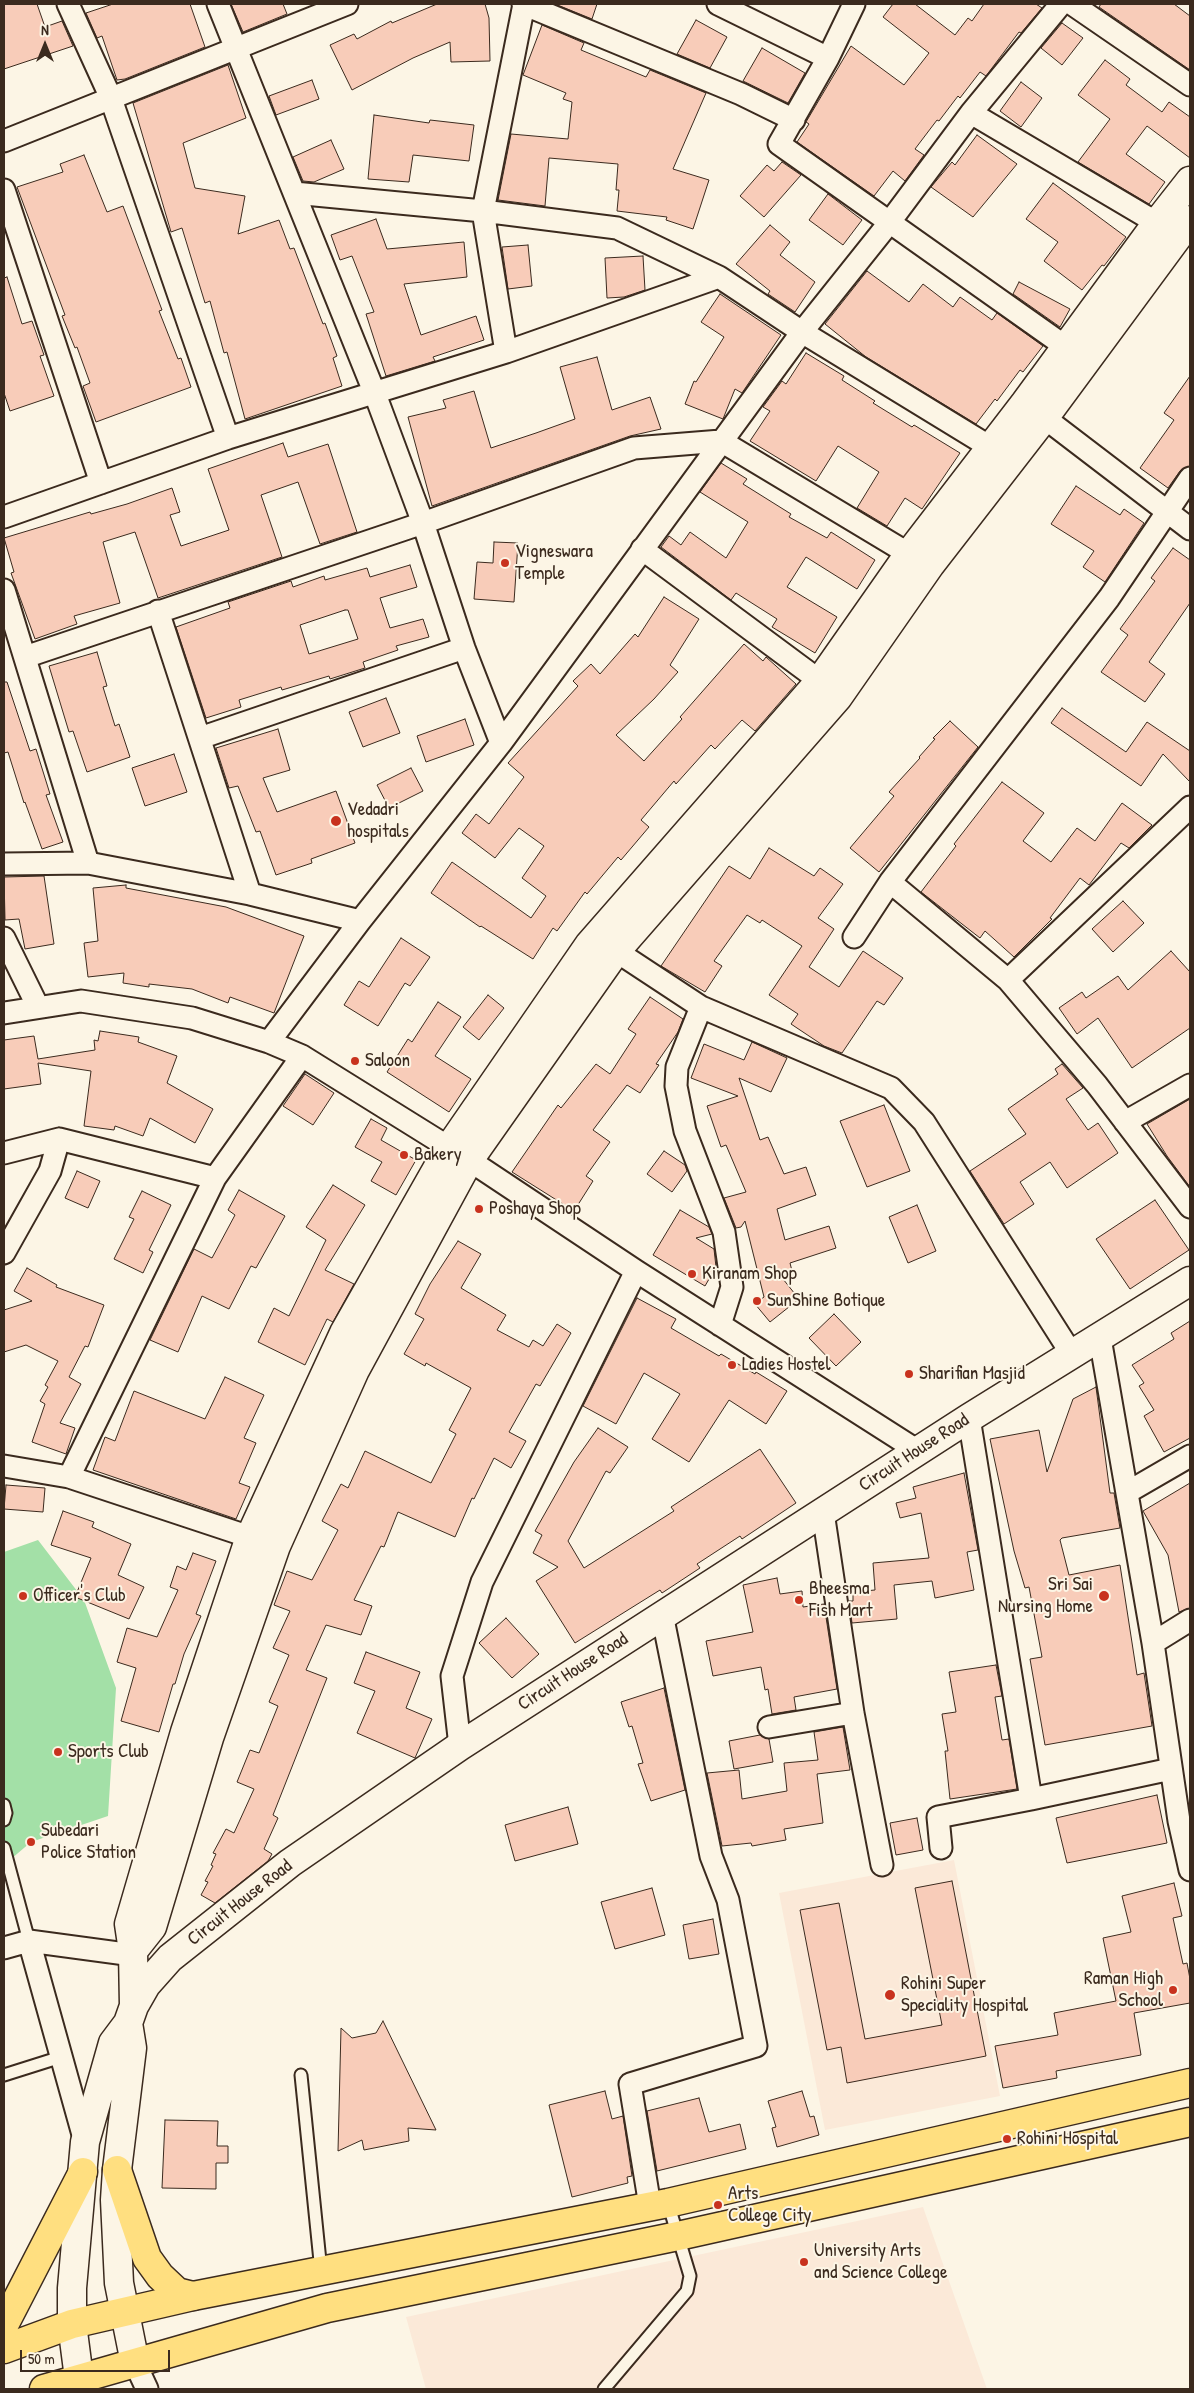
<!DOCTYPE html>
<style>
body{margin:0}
#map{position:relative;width:1194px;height:2393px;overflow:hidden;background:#fcf5e5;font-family:"Patrick Hand",sans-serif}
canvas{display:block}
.frame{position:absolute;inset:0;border:5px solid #3b2a1e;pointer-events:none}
.north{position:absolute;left:20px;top:20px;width:50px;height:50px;-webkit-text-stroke:4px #fcf5e5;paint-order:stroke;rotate:0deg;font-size:14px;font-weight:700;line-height:20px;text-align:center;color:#3b2a1e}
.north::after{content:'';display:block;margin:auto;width:18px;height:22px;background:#3b2a1e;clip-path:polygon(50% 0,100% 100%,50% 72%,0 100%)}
.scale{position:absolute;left:20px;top:2350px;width:150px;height:22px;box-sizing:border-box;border:2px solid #3b2a1e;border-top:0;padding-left:6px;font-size:15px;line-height:18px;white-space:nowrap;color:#3b2a1e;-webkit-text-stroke:4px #fcf5e5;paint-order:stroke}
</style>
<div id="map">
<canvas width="1194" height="2393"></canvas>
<div class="frame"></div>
<div class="north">N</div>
<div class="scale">50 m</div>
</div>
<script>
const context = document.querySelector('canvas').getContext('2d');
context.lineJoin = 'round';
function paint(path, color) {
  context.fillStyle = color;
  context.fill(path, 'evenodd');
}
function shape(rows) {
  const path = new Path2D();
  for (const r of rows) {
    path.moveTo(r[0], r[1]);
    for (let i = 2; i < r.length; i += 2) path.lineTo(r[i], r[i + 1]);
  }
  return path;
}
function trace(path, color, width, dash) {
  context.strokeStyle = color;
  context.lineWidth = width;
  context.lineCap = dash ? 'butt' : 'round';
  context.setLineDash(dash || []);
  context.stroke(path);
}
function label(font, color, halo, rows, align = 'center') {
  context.font = font + ' "Patrick Hand",sans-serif';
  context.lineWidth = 4;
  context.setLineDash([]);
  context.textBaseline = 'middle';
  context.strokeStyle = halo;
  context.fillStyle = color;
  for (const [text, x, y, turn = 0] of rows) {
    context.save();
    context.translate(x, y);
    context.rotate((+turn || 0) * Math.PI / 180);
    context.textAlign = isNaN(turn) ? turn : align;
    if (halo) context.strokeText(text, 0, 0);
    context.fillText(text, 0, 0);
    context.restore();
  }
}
paint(shape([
 [954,1860,1000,2096,825,2130,779,1893],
 [923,2207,987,2389,426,2389,406,2317]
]), '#fbe9d8');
paint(shape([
 [38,1540,84,1600,116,1688,108,1816,31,1842,4,1865,4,1552]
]), '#a3e0a7');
const building = shape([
 [4,4,37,4,45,27,62,21,73,46,4,69,4,4],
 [113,4,190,4,205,47,125,79,117,80,102,36,97,38,86,13,113,4],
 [231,4,283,4,287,14,243,32,231,4],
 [437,4,485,4,489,18,490,61,451,62,450,42,413,58,352,90,330,45,354,34,357,39,391,21,392,23,437,4],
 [555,4,597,4,592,19,555,4],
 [893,4,915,4,955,35,968,18,972,21,984,4,1036,4,1042,8,1021,33,1019,32,986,76,980,72,960,98,958,96,939,121,937,120,915,149,924,155,905,181,893,171,874,196,797,142,809,124,806,122,851,46,904,85,929,53,883,17,893,4],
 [1101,4,1174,4,1190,16,1190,70,1099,7,1101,4],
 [696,20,727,37,710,68,677,54,696,20],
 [1062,23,1083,38,1062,65,1041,48,1062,23],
 [542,25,584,43,581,50,646,77,650,70,706,93,673,169,709,180,693,229,666,220,667,217,617,211,619,190,616,190,618,164,549,158,545,206,498,200,511,134,568,139,572,102,563,99,566,93,523,75,542,25],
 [762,48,805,73,788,103,743,81,762,48],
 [1105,60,1130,79,1126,85,1162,112,1169,102,1190,117,1190,158,1147,126,1126,154,1165,182,1149,204,1078,162,1110,119,1078,95,1105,60],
 [228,65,246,118,183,143,195,188,245,196,238,234,279,220,290,249,294,248,323,324,325,323,337,356,333,358,342,386,245,419,227,352,224,353,210,301,205,303,182,228,171,232,133,103,228,65],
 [312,80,319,99,276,115,269,96,312,80],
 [1021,82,1042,98,1021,127,1000,111,1021,82],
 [374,115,429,123,430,120,474,125,469,161,413,155,409,182,368,179,374,115],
 [977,135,1017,164,973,217,931,187,952,162,955,165,977,135],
 [331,140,344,169,314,182,303,181,293,157,331,140],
 [84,155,107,212,123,206,162,310,159,311,178,359,181,358,191,387,96,422,83,386,90,383,77,347,75,348,62,316,65,315,17,187,63,172,60,164,84,155],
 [782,162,801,175,764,217,740,196,767,165,774,171,782,162],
 [1053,183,1126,237,1104,266,1102,265,1082,290,1044,261,1058,242,1026,219,1053,183],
 [828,194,862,220,843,245,809,220,828,194],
 [376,219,387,249,464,242,467,277,404,284,421,335,476,316,484,340,433,357,435,361,386,376,366,314,374,312,352,256,340,260,331,235,376,219],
 [770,225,790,242,780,255,815,282,795,312,768,294,770,291,736,264,770,225],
 [528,245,532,286,508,289,502,247,528,245],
 [643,256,645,290,624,297,607,298,605,258,643,256],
 [867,271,909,302,923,284,953,307,960,297,992,320,997,313,1043,346,1023,372,1020,370,997,401,995,399,976,424,866,357,825,324,867,271],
 [7,277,22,324,32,321,44,355,40,356,54,396,10,411,4,393,4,278,7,277],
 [1019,282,1070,309,1060,327,1013,294,1019,282],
 [720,294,781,335,742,393,735,389,723,419,685,404,694,381,696,382,724,337,701,322,720,294],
 [806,353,844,376,842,380,875,401,873,403,912,427,914,425,960,453,922,509,905,498,887,526,857,508,879,472,838,446,816,481,750,441,770,411,763,407,782,381,786,384,806,353],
 [597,357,612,410,650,397,661,429,630,436,432,506,408,417,446,408,443,400,474,391,491,448,536,433,575,419,560,367,597,357],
 [1190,376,1190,466,1180,471,1168,488,1140,468,1174,420,1164,413,1190,376],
 [283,443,288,457,328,444,357,532,320,544,298,482,261,495,282,557,158,598,135,532,103,542,120,603,74,616,77,624,35,639,11,573,14,572,4,538,90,512,91,514,127,504,172,488,180,512,170,515,181,546,229,530,208,469,283,443],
 [721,463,747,479,743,484,791,514,789,517,827,538,831,532,875,560,857,589,806,557,787,587,837,617,815,653,772,627,777,619,736,593,731,600,661,547,669,536,681,545,690,532,726,558,748,522,700,492,721,463],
 [1076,486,1120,515,1124,509,1144,523,1105,582,1083,567,1094,551,1051,524,1076,486],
 [494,542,518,543,514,602,474,599,477,562,493,563,494,542],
 [1173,548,1190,560,1190,603,1149,662,1165,674,1145,702,1101,672,1128,635,1120,629,1155,581,1151,578,1173,548],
 [410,565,417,587,380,598,390,628,423,619,429,637,396,646,398,650,363,662,365,668,330,679,329,676,282,690,281,687,239,700,241,707,206,718,176,627,230,608,228,602,291,581,293,587,324,576,325,580,367,568,370,577,410,565],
 [345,610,348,610,358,639,309,654,300,625,345,610],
 [664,597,699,619,670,665,678,672,654,699,616,735,644,761,682,719,680,717,744,644,763,661,766,657,796,684,755,731,742,720,715,749,711,745,676,784,674,781,641,820,649,827,621,860,618,857,587,894,585,892,557,931,553,928,533,959,481,926,480,927,431,893,452,862,531,918,546,896,522,878,544,846,519,828,495,858,462,833,476,814,489,824,524,777,508,763,578,686,573,681,591,664,600,674,635,634,638,637,664,597],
 [97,652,107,686,103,687,115,726,119,724,130,757,87,772,73,731,69,732,49,666,97,652],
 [4,682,7,682,30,751,36,749,50,794,46,795,63,842,42,849,25,802,24,803,8,752,4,753,4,682],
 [386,698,400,733,363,747,349,712,386,698],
 [1062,708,1126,752,1147,722,1190,751,1190,782,1163,754,1141,786,1051,723,1062,708],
 [465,719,474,745,426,762,417,736,465,719],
 [950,721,978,747,879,872,850,848,894,796,889,792,920,758,919,757,935,739,933,738,950,721],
 [278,729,290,770,263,778,277,812,336,791,355,843,311,859,312,863,276,875,260,831,256,832,238,786,229,788,216,748,278,729],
 [174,754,187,792,145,806,132,768,174,754],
 [411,768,423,791,389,808,377,785,411,768],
 [1002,782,1044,813,1023,841,1051,862,1077,828,1095,841,1122,803,1152,825,1129,848,1121,843,1089,885,1080,878,1050,918,1052,919,1014,957,985,931,980,938,921,892,956,846,954,844,1002,782],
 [769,848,814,876,820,868,843,884,818,918,834,929,809,967,839,987,863,951,903,978,884,1005,877,1001,842,1053,824,1046,791,1024,798,1014,769,995,802,946,762,920,760,923,747,915,714,961,722,966,705,992,661,966,729,866,750,879,769,848],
 [44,876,54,944,25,949,19,919,5,920,4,877,44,876],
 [126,885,126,888,226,907,304,936,274,1013,230,997,228,1003,192,989,149,984,149,987,123,983,124,973,88,977,84,943,98,941,93,888,126,885],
 [1123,901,1144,923,1113,952,1092,929,1123,901],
 [401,938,430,957,410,986,405,983,378,1026,344,1005,359,981,369,987,401,938],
 [1171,951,1190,972,1190,1028,1132,1068,1098,1018,1077,1034,1059,1008,1082,992,1086,998,1118,976,1128,990,1171,951],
 [488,995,504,1008,479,1040,463,1027,488,995],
 [650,997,683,1019,678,1032,656,1064,659,1065,640,1093,627,1085,593,1130,610,1142,586,1176,593,1181,574,1211,512,1172,558,1105,561,1108,596,1064,610,1074,636,1034,628,1029,650,997],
 [438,1002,461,1017,435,1056,471,1079,449,1112,387,1072,408,1039,412,1042,438,1002],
 [100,1031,139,1037,138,1042,177,1056,167,1083,213,1109,195,1143,150,1118,143,1136,115,1126,114,1130,84,1126,91,1071,38,1063,41,1084,4,1089,4,1040,34,1036,38,1059,95,1050,94,1040,98,1041,100,1031],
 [752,1042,787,1058,771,1092,739,1078,760,1140,768,1137,784,1174,806,1167,816,1195,777,1209,785,1240,829,1226,836,1248,790,1263,792,1271,779,1274,799,1299,770,1322,755,1304,764,1297,745,1221,741,1227,736,1228,724,1198,746,1192,726,1145,721,1147,707,1106,738,1096,691,1078,704,1044,744,1060,752,1042],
 [1062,1064,1083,1088,1066,1099,1088,1130,1098,1123,1118,1153,1067,1188,1050,1162,1020,1182,1034,1204,1004,1224,970,1171,1026,1134,1008,1109,1058,1074,1055,1069,1062,1064],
 [305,1074,334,1093,313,1125,283,1106,305,1074],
 [1190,1099,1190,1187,1167,1156,1147,1124,1190,1099],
 [884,1105,910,1171,867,1187,840,1121,884,1105],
 [371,1119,387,1128,381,1140,416,1160,396,1195,371,1181,382,1162,355,1147,371,1119],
 [664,1151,685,1165,687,1171,672,1192,647,1174,664,1151],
 [77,1171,100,1181,88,1208,65,1198,77,1171],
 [333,1185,365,1205,325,1270,354,1284,333,1322,327,1319,305,1365,258,1342,274,1308,289,1316,326,1240,306,1227,333,1185],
 [239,1190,285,1216,256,1268,251,1266,229,1309,202,1296,178,1352,150,1340,194,1249,212,1258,235,1215,228,1210,239,1190],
 [142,1191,171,1205,149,1250,153,1252,143,1273,114,1259,134,1219,129,1217,142,1191],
 [1155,1200,1189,1250,1130,1289,1096,1239,1155,1200],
 [917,1205,936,1251,908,1263,889,1217,917,1205],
 [680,1210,709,1227,712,1234,696,1238,714,1249,716,1267,705,1286,653,1255,680,1210],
 [458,1241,481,1254,461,1288,506,1315,497,1330,529,1347,533,1340,543,1346,557,1324,571,1333,540,1386,536,1384,509,1432,526,1441,511,1468,494,1458,474,1499,472,1498,455,1537,398,1512,384,1547,381,1546,354,1600,372,1606,361,1635,326,1625,306,1670,327,1678,273,1815,278,1818,264,1849,272,1854,268,1861,215,1903,201,1895,208,1882,205,1881,213,1866,211,1865,216,1854,213,1853,226,1829,234,1833,254,1789,237,1782,250,1750,259,1753,278,1706,269,1702,289,1655,273,1648,290,1611,274,1605,287,1571,312,1580,338,1530,322,1521,341,1484,348,1488,365,1451,431,1483,456,1434,449,1430,471,1388,426,1363,425,1366,404,1354,424,1319,415,1314,430,1284,458,1241],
 [27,1268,57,1285,56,1287,104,1305,88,1347,85,1346,69,1377,81,1384,60,1423,75,1428,66,1454,32,1442,45,1404,40,1401,48,1387,45,1385,58,1361,26,1345,4,1352,4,1310,32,1301,14,1291,27,1268],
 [637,1298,676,1319,671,1328,719,1356,721,1354,755,1374,756,1372,787,1391,766,1424,729,1400,689,1462,652,1439,680,1394,644,1373,616,1424,583,1406,637,1298],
 [834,1314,861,1342,836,1366,809,1338,834,1314],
 [1190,1321,1190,1438,1164,1452,1144,1416,1154,1410,1139,1386,1144,1383,1132,1365,1174,1339,1171,1333,1190,1321],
 [225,1377,264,1395,244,1438,256,1443,239,1483,250,1487,236,1519,93,1470,105,1437,115,1441,134,1391,205,1419,225,1377],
 [1096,1387,1110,1493,1114,1493,1120,1528,1062,1538,1060,1540,1069,1575,1120,1565,1137,1675,1144,1673,1152,1726,1045,1745,1030,1659,1042,1657,1029,1587,1025,1588,1014,1551,990,1439,1039,1430,1047,1472,1073,1399,1096,1387],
 [598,1428,628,1447,610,1473,606,1471,568,1541,584,1568,674,1511,671,1507,760,1449,796,1503,742,1539,740,1536,697,1564,700,1568,662,1593,660,1590,575,1643,536,1581,558,1567,533,1553,542,1535,535,1531,574,1462,598,1428],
 [964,1473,978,1550,967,1552,974,1590,935,1598,932,1581,894,1585,897,1619,852,1623,849,1601,853,1601,853,1592,875,1590,873,1563,929,1558,921,1513,900,1518,896,1503,916,1498,913,1487,964,1473],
 [1190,1483,1190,1608,1179,1612,1168,1555,1143,1511,1190,1483],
 [6,1485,45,1488,43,1512,4,1509,6,1485],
 [63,1511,94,1522,92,1527,131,1544,118,1575,144,1587,129,1619,75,1597,91,1558,51,1545,63,1511],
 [193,1553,216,1561,196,1614,201,1616,184,1654,175,1684,173,1684,159,1732,121,1721,136,1668,117,1662,127,1628,157,1637,178,1590,170,1587,177,1566,186,1570,193,1553],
 [777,1578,780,1594,802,1591,803,1607,824,1604,837,1689,794,1697,796,1710,772,1714,768,1689,765,1690,761,1667,713,1676,706,1641,753,1632,743,1585,777,1578],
 [506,1618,539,1654,512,1678,479,1643,506,1618],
 [366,1652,420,1672,406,1708,432,1719,415,1758,357,1733,375,1691,354,1683,366,1652],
 [996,1665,1002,1696,995,1697,1002,1740,1009,1739,1017,1789,950,1799,945,1751,948,1751,942,1714,956,1712,949,1672,996,1665],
 [664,1688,685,1790,651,1801,638,1764,643,1763,632,1726,629,1727,621,1702,664,1688],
 [843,1727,850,1770,817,1774,823,1823,784,1829,786,1840,752,1846,751,1843,722,1846,707,1773,739,1770,742,1799,787,1791,784,1763,818,1760,814,1732,843,1727],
 [760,1735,769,1739,773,1762,734,1769,729,1741,760,1735],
 [1157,1795,1167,1843,1067,1863,1056,1818,1157,1795],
 [568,1807,578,1844,515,1861,505,1825,568,1807],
 [917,1818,923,1850,896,1855,890,1823,917,1818],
 [952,1881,986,2056,847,2083,841,2047,827,2050,800,1910,839,1903,865,2039,942,2025,915,1888,952,1881],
 [1174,1883,1182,1916,1173,1918,1183,1964,1187,1963,1190,1979,1190,2003,1134,2013,1141,2055,1056,2071,1057,2078,1003,2088,995,2046,1058,2035,1054,2013,1116,2001,1103,1938,1131,1932,1122,1896,1174,1883],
 [652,1888,665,1935,615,1949,601,1902,652,1888],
 [713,1919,719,1954,689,1959,683,1925,713,1919],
 [383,2021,436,2130,408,2128,409,2141,364,2150,362,2140,338,2151,341,2028,352,2038,376,2033,383,2021],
 [605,2091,612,2119,623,2116,632,2176,627,2177,628,2183,572,2197,549,2105,605,2091],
 [802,2091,810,2117,814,2116,819,2135,777,2147,772,2128,776,2127,768,2101,802,2091],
 [699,2098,709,2132,740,2124,746,2149,657,2171,647,2111,699,2098],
 [165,2120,218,2121,217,2146,228,2146,228,2163,216,2163,216,2189,162,2188,165,2120]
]);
paint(building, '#f8ccb9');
trace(building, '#3b2a1e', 1);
const service = shape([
 [4,1805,6,1813,4,1820],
 [4,1848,29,1941],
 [4,2075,61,2057],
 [301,2075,321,2271],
 [604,2389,687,2291,690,2276,668,2203]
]);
const minor = shape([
 [68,4,110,96,228,438],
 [218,4,375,394,423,523,464,648,501,743],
 [523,4,741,94,794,120],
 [718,4,828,58],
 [854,4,828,58,779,144,1066,347],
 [1072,4,1190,85],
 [971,113,1157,223],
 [4,141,347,4],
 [4,190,101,483],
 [506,352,483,211,524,4],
 [1033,409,1190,529],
 [990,447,802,332,889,223,971,113,1061,4],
 [1190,478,1109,598,890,882,1008,980,1097,1085,1190,1207],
 [4,517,228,438,506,352,719,277,617,228,483,211,294,193],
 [642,549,820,681],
 [4,590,88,863],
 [158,611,250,894],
 [25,657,423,523,634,448,721,441,909,554],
 [200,738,464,648],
 [4,864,88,863,250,894,360,921],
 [854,937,890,882],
 [4,938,38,1007],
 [616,951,701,1007,891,1088,924,1122,1071,1353],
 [1008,980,1190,807],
 [701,1007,677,1067,676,1086,685,1131,724,1232,732,1287,720,1325],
 [4,1013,81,1001,192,1018,269,1042,302,1056,469,1160,636,1271,918,1451],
 [269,1042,360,921,501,743,802,332,719,277],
 [1125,1122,1190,1085],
 [4,1153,59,1139,215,1178],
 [4,1253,50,1171,59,1139],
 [1100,1338,1153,1643,1179,1821,1190,1870],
 [969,1418,1031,1799,1171,1769],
 [4,1466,69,1477,250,1537],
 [69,1477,215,1178,302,1056],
 [1128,1492,1190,1456],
 [823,1512,853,1713,882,1865],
 [1153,1643,1190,1620],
 [769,1727,853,1713],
 [460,1746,452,1676,482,1582,636,1271],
 [941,1848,938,1817,1031,1799],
 [29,1941,85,2142],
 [4,1948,29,1941,133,1955],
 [650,2206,630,2084,756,2046,728,1900,711,1856,662,1614],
 [135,2363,147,2389]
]);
const tertiary = shape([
 [133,1951,152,1927,209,1738,276,1546,355,1370,469,1160,616,951,838,697,930,565,1044,418,1190,220],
 [134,2006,133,1951,129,1924,185,1732,250,1537,344,1333,449,1148,589,945,820,681,909,554,1025,403,1157,223,1190,181],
 [128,2023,132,2048,117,2170,115,2200,119,2283,135,2363],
 [79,2378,72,2324,72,2288,85,2142,113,2043,128,2023,134,2006,146,1985,170,1958,290,1863,460,1746,969,1418,1190,1281]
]);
const primary = shape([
 [4,2349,72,2324,193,2296,668,2203,1190,2083],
 [44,2389,327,2308,678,2236,1190,2122]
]);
const trunk = shape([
 [117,2170,147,2258,160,2276,177,2292,193,2296],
 [4,2325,83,2172]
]);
trace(service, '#3b2a1e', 15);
trace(minor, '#3b2a1e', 25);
trace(tertiary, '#3b2a1e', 31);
trace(primary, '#3b2a1e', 31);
trace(trunk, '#3b2a1e', 31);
trace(service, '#fcf5e5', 11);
trace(minor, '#fcf5e5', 21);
trace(tertiary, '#fcf5e5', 28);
trace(primary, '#ffdf80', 28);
trace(trunk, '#ffdf80', 28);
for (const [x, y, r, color] of [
 [505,563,5,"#c8321e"],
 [336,821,6,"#c8321e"],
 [355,1061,5,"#c8321e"],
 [404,1155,5,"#c8321e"],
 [479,1209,5,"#c8321e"],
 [692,1274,5,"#c8321e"],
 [757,1301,5,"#c8321e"],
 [732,1365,5,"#c8321e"],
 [909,1374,5,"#c8321e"],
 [23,1596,5,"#c8321e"],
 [1104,1596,6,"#c8321e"],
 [799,1600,5,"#c8321e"],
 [58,1752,5,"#c8321e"],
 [31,1842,5,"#c8321e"],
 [1173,1990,5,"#c8321e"],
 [890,1995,6,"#c8321e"],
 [1007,2139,5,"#c8321e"],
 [718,2205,5,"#c8321e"],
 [804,2262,5,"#c8321e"]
]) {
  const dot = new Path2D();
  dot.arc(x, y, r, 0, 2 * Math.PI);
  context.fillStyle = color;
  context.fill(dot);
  trace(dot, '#fcf5e5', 2);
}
label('19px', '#3b2a1e', '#fcf5e5', [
 ["Vigneswara",515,552],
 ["Temple",515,574],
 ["Vedadri",347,810],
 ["hospitals",347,832],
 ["Saloon",365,1061],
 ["Bakery",414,1155],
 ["Poshaya Shop",489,1209],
 ["Kiranam Shop",702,1274],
 ["SunShine Botique",767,1301],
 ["Ladies Hostel",742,1365],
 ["Sharifian Masjid",919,1374],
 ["Sri Sai",1093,1585,"right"],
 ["Nursing Home",1093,1607,"right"],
 ["Bheesma",809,1589],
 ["Fish Mart",809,1611],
 ["Officer's Club",33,1596],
 ["Sports Club",68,1752],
 ["Subedari",41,1831],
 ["Police Station",41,1853],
 ["Raman High",1163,1979,"right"],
 ["School",1163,2001,"right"],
 ["Rohini Super",901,1984],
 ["Speciality Hospital",901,2006],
 ["Rohini Hospital",1017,2139],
 ["Arts",728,2194],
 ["College City",728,2216],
 ["University Arts",814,2251],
 ["and Science College",814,2273]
], 'left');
label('19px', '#3b2a1e', '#fcf5e5', [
 ["Circuit House Road",914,1453,-33],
 ["Circuit House Road",573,1672,-33],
 ["Circuit House Road",240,1903,-38]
]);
</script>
